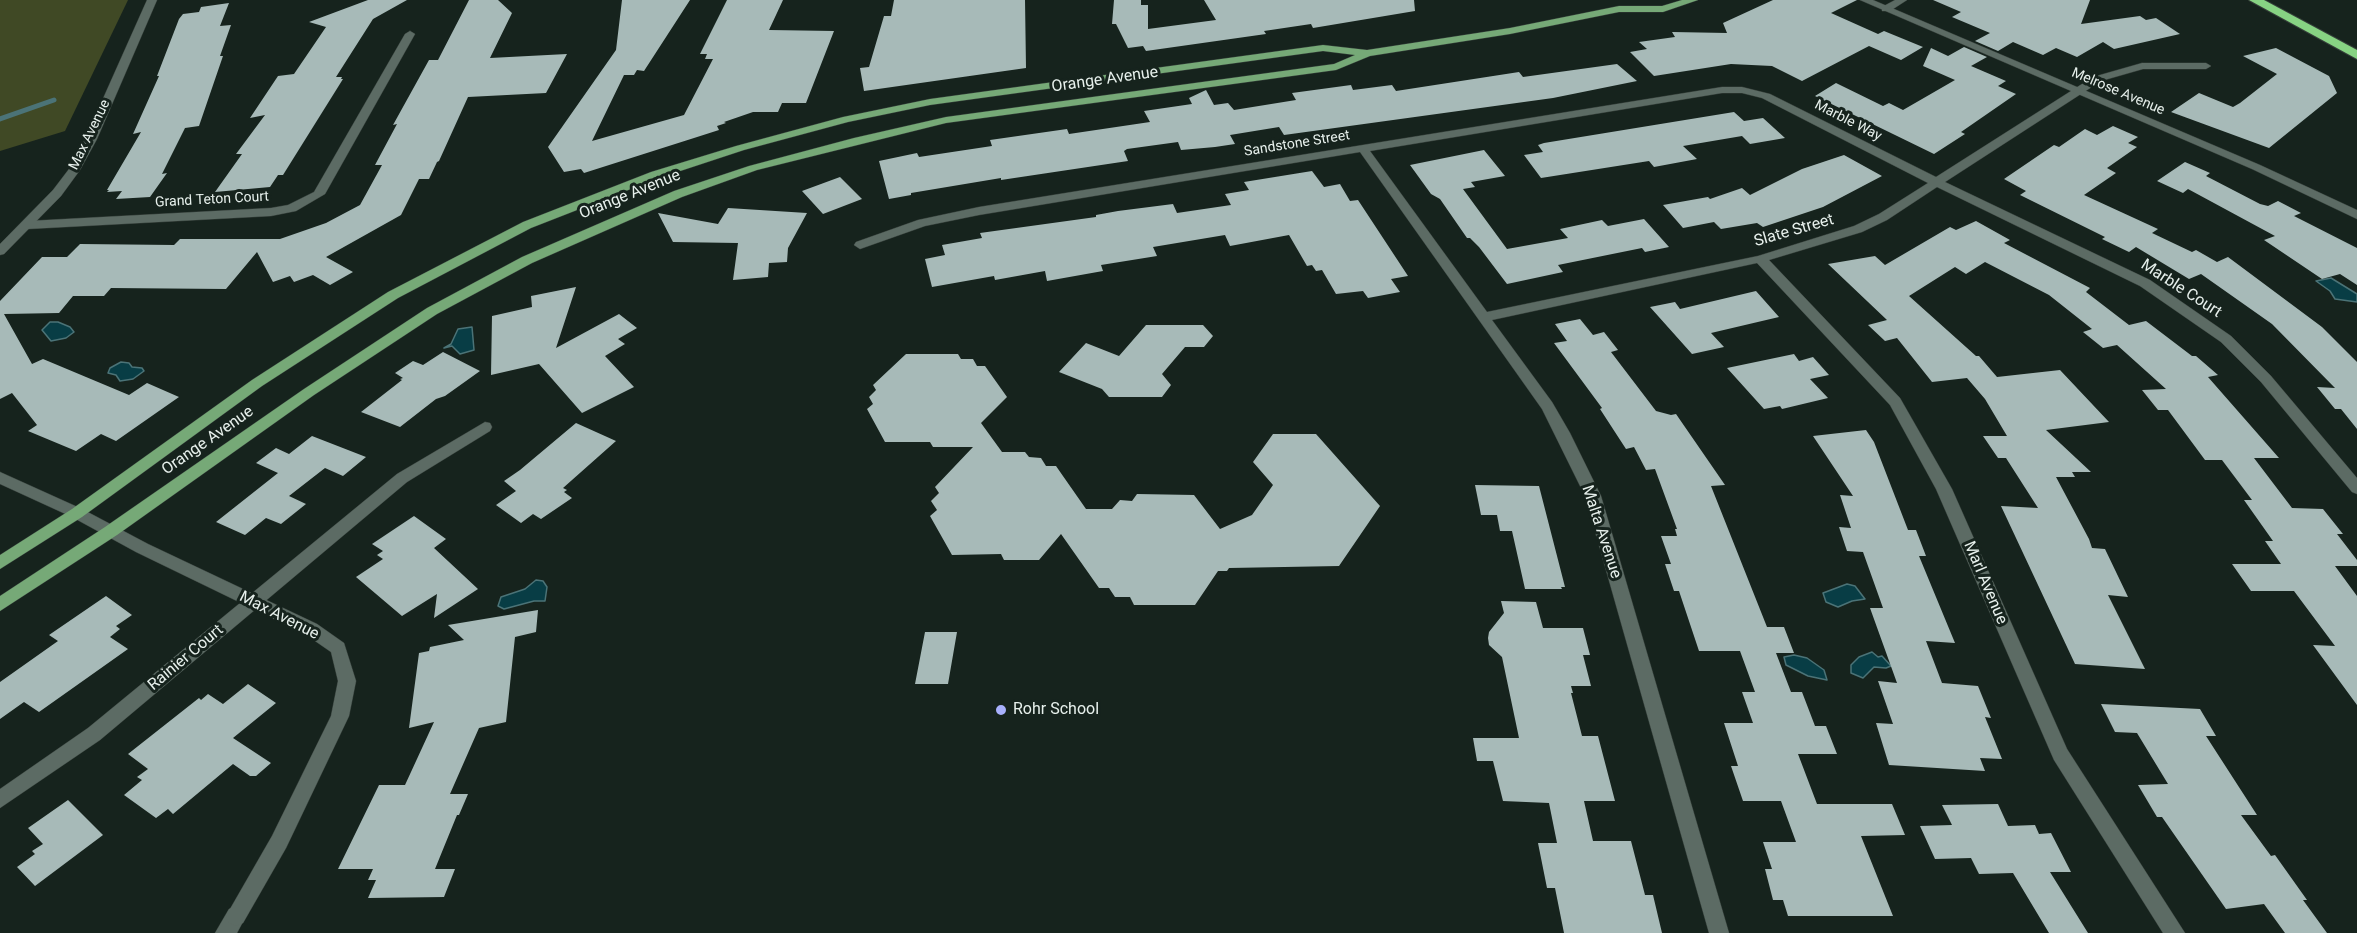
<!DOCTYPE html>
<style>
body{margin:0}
canvas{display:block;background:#16231d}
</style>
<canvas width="2357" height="933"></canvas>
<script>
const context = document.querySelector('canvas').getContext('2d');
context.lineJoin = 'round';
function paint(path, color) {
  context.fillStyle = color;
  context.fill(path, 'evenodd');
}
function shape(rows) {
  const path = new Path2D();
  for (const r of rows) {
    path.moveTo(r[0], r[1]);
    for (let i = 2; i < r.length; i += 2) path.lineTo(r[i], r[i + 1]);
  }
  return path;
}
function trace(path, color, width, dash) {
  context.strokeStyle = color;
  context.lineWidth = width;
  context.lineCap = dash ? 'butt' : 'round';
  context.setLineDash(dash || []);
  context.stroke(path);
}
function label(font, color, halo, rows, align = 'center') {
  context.font = font + ' Roboto,sans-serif';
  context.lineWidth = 6;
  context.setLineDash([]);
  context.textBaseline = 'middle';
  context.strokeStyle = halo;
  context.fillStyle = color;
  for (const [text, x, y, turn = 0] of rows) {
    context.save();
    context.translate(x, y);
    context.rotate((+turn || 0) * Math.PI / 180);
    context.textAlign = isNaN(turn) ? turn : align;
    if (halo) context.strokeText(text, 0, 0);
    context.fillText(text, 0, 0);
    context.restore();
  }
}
paint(shape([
 [0,0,128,0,65,131,0,151]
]), '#404925');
const water = shape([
 [2331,278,2357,294,2357,302,2335,299,2330,291,2316,281,2331,278],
 [50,322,58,322,70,327,74,332,66,338,51,341,42,330,50,322],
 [472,327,474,350,460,354,452,346,444,348,451,344,458,329,472,327],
 [121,362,129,363,132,367,142,368,144,371,133,379,120,381,116,375,108,373,110,368,121,362],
 [536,580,543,581,547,587,545,601,534,601,504,609,498,606,501,597,525,589,536,580],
 [1847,584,1855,586,1865,599,1852,601,1838,607,1826,602,1823,593,1847,584],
 [1872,652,1878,657,1882,656,1891,666,1886,668,1874,667,1863,678,1851,673,1851,665,1859,657,1872,652],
 [1794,655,1807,658,1824,670,1827,680,1808,676,1786,665,1784,657,1794,655]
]);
paint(water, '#083d45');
trace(water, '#4b7377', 1.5);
trace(shape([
 [0,119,54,100]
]), '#4b7377', 5);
paint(shape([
 [368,0,407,0,373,19,336,77,342,77,341,79,343,79,283,175,278,175,270,187,215,192,242,154,236,154,265,115,250,118,278,76,294,74,326,27,309,22],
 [469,0,498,0,512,13,490,58,567,54,546,93,468,97,439,161,437,162,429,179,419,179,401,215,326,257,353,272,330,285,313,275,294,282,290,276,273,282,257,252,226,289,111,288,104,296,73,296,59,313,4,314,32,364,43,359,129,395,147,383,179,397,116,441,101,434,76,451,28,431,37,425,12,393,0,399,0,301,42,257,67,257,80,244,174,245,180,239,280,239,326,223,360,205,382,165,375,165,397,124,393,125,429,60,438,60],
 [622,0,690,0,644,71,637,70,634,75,624,75,592,141,684,115,713,59,705,59,707,54,700,54,727,0,783,0,769,30,834,31,806,103,782,103,778,112,753,112,724,122,726,123,717,126,719,130,694,138,584,173,581,169,564,172,548,147,616,50],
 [894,0,1025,0,1026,68,864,91,860,68,869,67,884,16,891,16],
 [1114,0,1141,0,1141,5,1148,5,1148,29,1216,20,1204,0,1414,0,1415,11,1313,28,1311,24,1264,31,1266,34,1146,51,1143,46,1128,48,1116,24,1112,24],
 [1773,0,1857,0,1831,13,1878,34,1884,31,1923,47,1901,60,1869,46,1802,81,1772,66,1731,64,1654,76,1630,52,1647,49,1639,42,1675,37,1672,32,1727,33,1723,23],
 [1933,0,2090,0,2081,24,2140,16,2146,20,2156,18,2180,34,2114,49,2103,42,2077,57,2056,48,2043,55,2013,42,1998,51,1975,41,1990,33,1952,17,1961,12],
 [229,3,220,26,231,25,220,56,223,56,199,126,185,128,162,174,167,173,150,197,116,199,122,191,107,192,109,190,107,190,141,132,133,134,159,76,157,76,179,19,183,14,199,12,201,7],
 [1964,47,1987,57,1971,66,2006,81,1998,86,2016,94,1961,132,1965,134,1934,154,1815,96,1836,83,1883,106,1889,103,1903,110,1955,80,1923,66,1931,48,1948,56],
 [2276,48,2329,76,2337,93,2269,148,2171,112,2199,93,2233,107,2240,103,2277,74,2243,56],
 [1617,64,1637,81,1553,98,1284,135,1279,127,1230,135,1235,144,1215,147,1181,150,1178,142,1127,149,1124,151,1128,161,1001,180,1001,178,911,193,911,195,889,199,879,161,917,153,919,157,992,146,990,140,1067,129,1069,134,1150,122,1144,111,1192,104,1189,98,1206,90,1214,105,1228,103,1234,110,1296,100,1292,93,1351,85,1353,90,1392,85,1396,91,1519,72,1523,77],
 [1734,112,1744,121,1763,118,1785,138,1750,144,1742,136,1683,146,1697,159,1654,167,1649,161,1541,178,1524,155,1543,152,1538,145,1544,143],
 [2113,126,2138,137,2128,143,2137,147,2107,168,2116,173,2084,195,2158,229,2152,233,2192,252,2196,250,2217,262,2228,257,2322,327,2357,362,2357,429,2341,409,2335,409,2317,387,2335,388,2272,324,2201,274,2189,279,2136,247,2129,252,2102,239,2105,237,2020,195,2026,191,2004,179,2054,145,2059,147,2085,129,2097,135],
 [1484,150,1505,176,1471,182,1475,187,1463,189,1507,249,1568,238,1560,229,1602,220,1608,226,1644,219,1669,247,1645,252,1642,248,1558,265,1563,272,1507,284,1479,247,1470,238,1467,238,1440,199,1431,194,1410,165],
 [1844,155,1882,176,1823,207,1763,227,1757,223,1721,229,1714,222,1683,228,1663,205,1708,197,1710,199,1742,188,1750,195,1802,169],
 [2185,162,2210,173,2206,176,2260,204,2268,206,2278,201,2301,213,2294,216,2357,248,2357,285,2340,274,2322,279,2264,240,2275,236,2188,189,2183,193,2157,181],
 [1312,171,1324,187,1340,184,1350,201,1358,200,1408,276,1391,279,1400,292,1368,298,1363,291,1336,294,1322,270,1316,271,1312,265,1307,266,1289,235,1230,246,1225,235,1153,247,1157,256,1101,265,1103,271,1047,281,1045,271,995,280,994,276,932,287,925,259,945,255,942,245,982,238,980,233,1096,217,1096,215,1118,211,1173,204,1177,213,1231,205,1225,194,1249,190,1244,182],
 [840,177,862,199,823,214,802,191],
 [728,208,807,213,788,248,787,262,769,263,768,277,733,280,738,243,673,242,658,213,718,224],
 [1976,221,2010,240,2004,243,2090,288,2086,292,2129,325,2146,321,2192,356,2196,356,2218,375,2208,377,2279,458,2254,458,2292,508,2323,509,2343,534,2337,534,2357,560,2357,566,2335,566,2357,596,2357,705,2313,645,2335,646,2294,591,2251,591,2232,564,2281,564,2265,541,2273,541,2244,500,2252,500,2222,460,2205,460,2168,410,2158,410,2142,390,2166,389,2117,345,2103,348,2083,332,2092,329,2049,295,1985,262,1966,274,1955,267,1909,296,1976,356,1979,356,1997,377,2060,370,2109,422,2046,430,2091,472,2072,472,2075,477,2056,477,2089,539,2092,548,2105,549,2128,597,2108,595,2145,669,2075,664,2001,506,2038,508,2006,458,1998,458,1983,436,2007,436,1985,399,1967,378,1932,382,1897,338,1885,341,1868,325,1887,320,1828,264,1875,256,1885,265,1950,227,1956,230],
 [576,287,556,348,619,314,637,328,618,339,625,344,605,356,634,387,582,413,539,364,491,375,492,316,532,307,531,296],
 [1756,291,1779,317,1711,333,1724,347,1692,354,1650,307,1675,302,1680,309],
 [1580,319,1593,335,1604,332,1618,350,1611,352,1656,411,1671,415,1676,414,1725,485,1711,486,1767,627,1784,627,1794,653,1776,653,1791,692,1802,692,1815,726,1826,726,1837,754,1798,754,1817,804,1892,804,1905,835,1861,836,1893,916,1788,916,1783,900,1773,900,1765,869,1772,869,1763,842,1796,842,1781,801,1743,801,1731,766,1738,766,1724,723,1753,723,1742,692,1755,692,1740,651,1699,651,1679,591,1674,591,1665,564,1671,564,1661,536,1677,536,1675,529,1677,529,1655,469,1646,470,1634,447,1626,449,1600,409,1602,408,1554,343,1567,341,1555,324],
 [1146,325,1203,325,1213,336,1204,347,1185,347,1162,374,1171,385,1162,397,1109,397,1102,389,1059,372,1086,343,1119,356],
 [443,352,480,371,445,396,436,399,400,427,361,412,402,380,400,379,403,378,395,373,413,361,423,365],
 [906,354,958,354,961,359,973,359,977,366,985,366,1007,397,981,423,1002,452,1025,452,1029,457,1041,458,1046,466,1056,466,1086,509,1112,509,1120,500,1132,501,1137,494,1194,495,1220,529,1252,515,1273,485,1253,462,1273,434,1316,434,1380,506,1339,566,1229,568,1227,571,1218,571,1195,605,1134,605,1130,597,1115,597,1109,588,1099,588,1061,534,1039,560,1004,560,1001,554,952,555,930,516,937,510,931,501,939,493,935,487,973,447,933,447,930,442,885,442,867,409,873,404,869,397,876,390,873,385],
 [1794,354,1799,361,1813,357,1829,375,1810,379,1828,398,1782,409,1780,406,1764,409,1727,368],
 [576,423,616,441,563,488,567,490,564,492,572,498,541,519,533,514,521,523,496,505,516,491,504,481,520,470],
 [1866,430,1874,442,1908,530,1916,530,1926,556,1919,556,1955,643,1926,641,1942,683,1978,686,1991,718,1985,717,2002,759,1980,758,1985,771,1889,765,1876,723,1893,724,1878,681,1897,683,1870,608,1883,608,1863,552,1847,551,1839,527,1851,528,1840,495,1853,496,1813,436],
 [312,436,366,457,343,476,325,468,289,496,306,504,281,524,266,518,245,535,216,522,278,473,256,463,276,448,289,454],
 [1475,485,1539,486,1565,587,1561,587,1562,589,1525,589,1512,531,1500,531,1497,515,1481,515],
 [414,516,446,539,434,548,478,589,434,618,437,594,402,616,356,577,383,559,377,555,383,551,372,544],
 [106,596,132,615,116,626,120,629,110,637,128,649,39,712,24,702,0,719,0,682,58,641,49,635],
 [1501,601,1536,602,1543,628,1583,628,1590,655,1583,655,1591,686,1571,686,1573,693,1571,693,1582,736,1598,736,1615,801,1584,801,1593,841,1631,841,1645,895,1653,895,1662,933,1564,933,1555,888,1547,888,1538,843,1557,843,1549,803,1503,801,1493,761,1477,761,1473,738,1519,738,1502,657,1489,645,1488,638,1489,632,1504,613],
 [538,610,536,632,515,637,506,722,479,728,450,794,468,794,459,815,457,815,435,869,455,869,444,897,368,898,376,880,368,880,373,869,338,869,379,785,405,785,434,722,409,728,419,653,429,651,430,647,464,640,448,625],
 [925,632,957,632,948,684,915,684],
 [248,684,276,703,233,738,271,763,256,776,250,776,233,764,173,814,168,809,156,818,124,795,142,780,137,777,148,769,128,754,199,698,201,700,208,694,223,704],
 [2101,704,2200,709,2216,736,2206,736,2257,815,2241,815,2271,856,2275,855,2307,900,2303,900,2327,933,2285,933,2264,904,2226,909,2162,817,2157,817,2138,785,2168,784,2137,733,2115,732],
 [68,800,103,835,35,886,17,867,35,854,32,851,43,844,28,828],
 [1998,804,2008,826,2035,825,2039,834,2051,833,2071,872,2050,872,2088,933,2049,933,2013,873,1979,874,1971,858,1935,859,1920,826,1952,825,1942,805]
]), '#a7bab8');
const minor = shape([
 [1895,0,1907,0,1890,11,1882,11,1882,7,1895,0],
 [410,31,415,34,325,194,296,211,271,216,28,229,22,225,28,221,271,208,288,205,314,192,405,34,410,31],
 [2142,63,2206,63,2211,66,2206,69,2143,69,2101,81,1945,182,2150,280,2231,336,2271,376,2357,478,2357,494,2352,492,2261,382,2221,342,2140,286,1937,187,1887,220,1862,232,1769,260,1900,398,1952,489,2067,749,2185,933,2163,933,2054,760,1936,489,1890,405,1757,263,1492,320,1552,402,1570,433,1601,496,1729,933,1709,933,1585,496,1542,409,1360,152,979,215,925,226,860,249,854,245,856,242,918,220,979,207,1722,87,1742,87,1770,94,1936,177,2093,77,2142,63],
 [1722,93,1742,93,1762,98,1928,183,1879,214,1854,226,1758,256,1487,312,1370,151,1722,93],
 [485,422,490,423,492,427,490,431,407,482,100,740,0,808,0,789,88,728,397,474,485,422],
 [236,906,243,909,246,916,237,933,215,933,229,909,236,906]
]);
const tertiary = shape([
 [147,0,157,0,97,139,80,170,61,196,4,254,0,255,0,244,53,190,69,169,85,139,147,0],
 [1860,0,1873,0,2260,165,2357,210,2357,219,2252,169,1860,0],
 [0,472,82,509,148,544,317,624,344,643,356,681,349,716,286,848,243,923,236,926,229,923,226,916,272,836,331,716,338,681,331,652,305,634,136,552,72,517,0,484,0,472]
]);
const primary = shape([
 [1682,0,1698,0,1663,12,1619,12,1510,34,1370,56,1336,70,946,123,757,170,682,197,532,263,437,314,314,395,117,535,0,611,0,596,105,527,304,389,427,308,522,257,674,191,749,166,854,138,946,117,1334,64,1355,55,1323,51,930,105,848,122,744,150,659,178,531,228,398,298,262,386,82,517,0,569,0,555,72,509,252,380,388,292,523,222,651,172,736,146,843,117,930,99,1323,45,1367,50,1510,28,1619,6,1662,6,1682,0]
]);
const motorway = shape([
 [2249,0,2264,0,2357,50,2357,59,2249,0]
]);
trace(minor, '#343e39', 1);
trace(tertiary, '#343e39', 1);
trace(primary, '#343e39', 1);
trace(motorway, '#343e39', 2);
paint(minor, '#5c6b64');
paint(tertiary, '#5c6b64');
paint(primary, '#76a977');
paint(motorway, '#87d383');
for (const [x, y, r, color] of [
 [1001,710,6,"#a8b0fc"]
]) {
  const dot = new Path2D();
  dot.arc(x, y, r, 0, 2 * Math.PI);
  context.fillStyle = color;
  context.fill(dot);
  trace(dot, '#16231d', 2);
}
label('14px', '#e7f0ec', '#16231d', [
 ["Melrose Avenue",2118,92,23],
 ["Marble Way",1848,121,27],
 ["Max Avenue",90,135,-64],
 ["Sandstone Street",1297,144,-9],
 ["Grand Teton Court",212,200,-3]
]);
label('16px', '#e7f0ec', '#16231d', [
 ["Orange Avenue",1105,80,-8],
 ["Orange Avenue",630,195,-22],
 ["Slate Street",1794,231,-16],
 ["Marble Court",2181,289,33],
 ["Orange Avenue",208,441,-35],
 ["Malta Avenue",1601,532,72],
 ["Marl Avenue",1985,583,67],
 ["Max Avenue",279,616,27],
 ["Rainier Court",186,658,-40]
]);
label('16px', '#e7f0ec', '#16231d', [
 ["Rohr School",1013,710]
], 'left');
</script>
